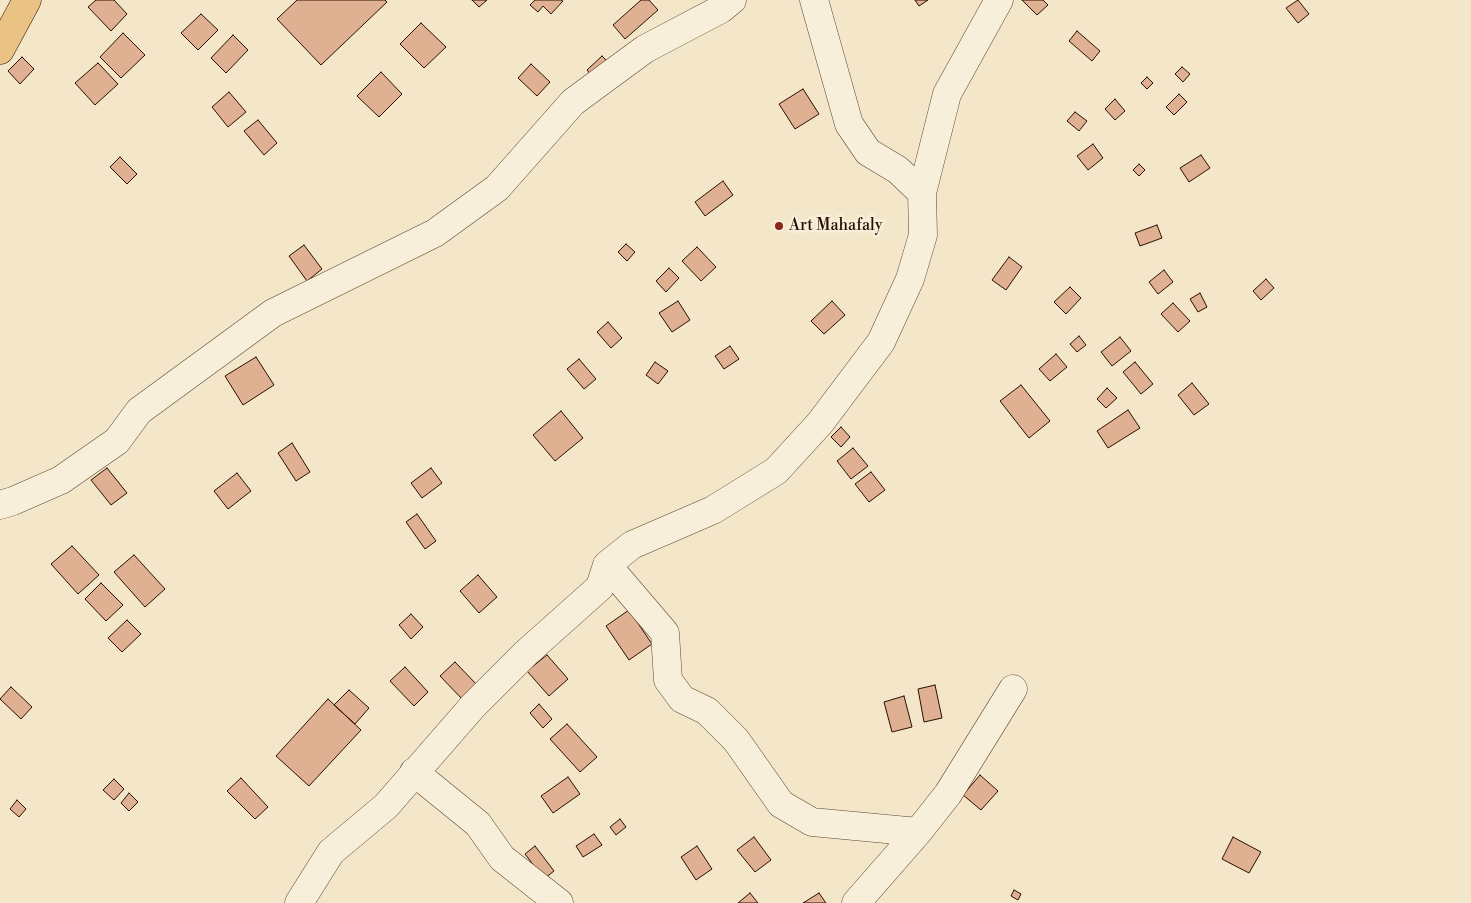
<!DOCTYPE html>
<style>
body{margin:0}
canvas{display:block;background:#f4e6c8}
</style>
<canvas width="1471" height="903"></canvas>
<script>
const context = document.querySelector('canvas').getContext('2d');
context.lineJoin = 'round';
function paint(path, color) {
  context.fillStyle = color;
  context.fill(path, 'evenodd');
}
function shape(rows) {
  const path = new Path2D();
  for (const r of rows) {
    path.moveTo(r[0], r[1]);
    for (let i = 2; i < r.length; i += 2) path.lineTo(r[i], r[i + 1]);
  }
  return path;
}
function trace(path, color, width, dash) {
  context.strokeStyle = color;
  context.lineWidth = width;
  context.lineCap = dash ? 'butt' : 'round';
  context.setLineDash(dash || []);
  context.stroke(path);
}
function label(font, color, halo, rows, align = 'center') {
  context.font = font + ' "Libre Bodoni",serif';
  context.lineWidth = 5;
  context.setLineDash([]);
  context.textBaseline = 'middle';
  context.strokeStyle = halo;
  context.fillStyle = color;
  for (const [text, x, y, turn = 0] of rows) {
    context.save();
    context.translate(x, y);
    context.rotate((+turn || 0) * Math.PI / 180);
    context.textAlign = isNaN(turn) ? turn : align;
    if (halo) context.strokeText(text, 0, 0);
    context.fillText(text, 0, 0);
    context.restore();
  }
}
const building = shape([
 [96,0,114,0,127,14,111,31,88,7,96,0],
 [297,0,385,0,387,2,321,65,277,19,297,0],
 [472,0,487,0,479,7,472,0],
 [535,0,561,0,563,1,551,14,543,6,538,12,530,5,535,0],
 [641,0,649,0,658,10,625,39,613,25,641,0],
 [915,0,928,0,919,6,915,0],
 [1022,0,1043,0,1048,5,1037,15,1022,0],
 [1298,0,1309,14,1298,23,1286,8,1298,0],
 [201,14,218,30,198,50,181,33,201,14],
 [421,23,446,47,424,68,400,44,421,23],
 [1077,31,1100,51,1092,61,1069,41,1077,31],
 [123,33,145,55,121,78,100,57,123,33],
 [233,35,248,50,226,73,211,58,233,35],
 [602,56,612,66,596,81,587,70,602,56],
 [22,57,34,69,20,84,8,71,22,57],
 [98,63,118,84,95,105,75,83,98,63],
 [531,64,550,82,537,96,518,78,531,64],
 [1182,67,1190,74,1183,82,1175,74,1182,67],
 [381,72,402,94,379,117,357,96,381,72],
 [1147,77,1153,83,1147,89,1141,83,1147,77],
 [803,89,819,114,795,129,779,104,803,89],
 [229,92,246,112,228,127,212,107,229,92],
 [1179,94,1187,102,1174,115,1166,107,1179,94],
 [1115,99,1125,111,1115,120,1105,109,1115,99],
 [1075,112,1087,121,1079,131,1067,121,1075,112],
 [258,120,277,143,264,155,244,131,258,120],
 [1093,144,1103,158,1088,170,1077,156,1093,144],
 [1201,155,1210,168,1189,182,1180,168,1201,155],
 [120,157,137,174,127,184,110,167,120,157],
 [1139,164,1145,170,1139,176,1133,170,1139,164],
 [723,181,733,195,705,216,695,202,723,181],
 [1157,225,1162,238,1140,246,1135,233,1157,225],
 [626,244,635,252,627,261,618,252,626,244],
 [304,245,322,269,307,281,289,256,304,245],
 [697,247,716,267,701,281,682,261,697,247],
 [1009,257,1022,267,1006,290,992,280,1009,257],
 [669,268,679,278,666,292,656,281,669,268],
 [1164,270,1173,282,1158,294,1149,282,1164,270],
 [1266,279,1274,288,1261,300,1253,291,1266,279],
 [1070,287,1081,298,1066,314,1054,302,1070,287],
 [1200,293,1207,307,1198,312,1190,299,1200,293],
 [678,301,690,320,672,332,659,313,678,301],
 [832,301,845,315,824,334,811,321,832,301],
 [1173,303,1190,321,1178,332,1161,314,1173,303],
 [608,322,622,338,611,348,597,332,608,322],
 [1079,336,1086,345,1077,352,1070,344,1079,336],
 [1120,337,1131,351,1112,366,1101,352,1120,337],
 [730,346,739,359,724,369,715,356,730,346],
 [1056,354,1067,367,1050,381,1039,369,1056,354],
 [256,357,274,385,243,405,225,376,256,357],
 [579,359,596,379,584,389,567,369,579,359],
 [655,362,668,371,658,384,646,375,655,362],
 [1135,362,1153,384,1141,394,1123,372,1135,362],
 [1192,383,1209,404,1194,415,1178,395,1192,383],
 [1021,385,1050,421,1029,438,1000,401,1021,385],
 [1107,388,1117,398,1106,408,1097,399,1107,388],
 [1128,410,1140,428,1108,448,1097,431,1128,410],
 [561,411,583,438,555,461,533,435,561,411],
 [841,427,850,437,841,447,831,437,841,427],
 [292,443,310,472,296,481,278,453,292,443],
 [853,448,868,466,851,479,837,461,853,448],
 [107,468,127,493,111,505,91,480,107,468],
 [431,468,442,483,422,498,411,483,431,468],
 [871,472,885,490,869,502,855,484,871,472],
 [237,473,251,491,228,509,214,491,237,473],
 [417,514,436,541,425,549,406,522,417,514],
 [72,546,99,575,78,594,51,564,72,546],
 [134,555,165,589,145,607,114,572,134,555],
 [478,575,497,597,479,613,460,591,478,575],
 [101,583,123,605,106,621,85,599,101,583],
 [629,610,652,644,629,660,606,626,629,610],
 [411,614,423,627,411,639,399,625,411,614],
 [127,620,141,634,122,652,108,638,127,620],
 [547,655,568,679,549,696,527,671,547,655],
 [455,662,478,686,463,700,440,676,455,662],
 [405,667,428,692,414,706,390,681,405,667],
 [935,685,942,718,924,722,918,689,935,685],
 [11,687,32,707,21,719,0,699,11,687],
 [349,690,369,708,355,724,334,705,349,690],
 [904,696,912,727,892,732,884,702,904,696],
 [328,699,361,730,309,786,276,756,328,699],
 [539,704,552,719,543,728,530,713,539,704],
 [567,724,597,757,580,772,550,739,567,724],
 [980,775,998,791,981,810,963,795,980,775],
 [568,777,580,794,553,813,541,796,568,777],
 [241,778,268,807,255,819,227,791,241,778],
 [114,779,124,789,114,800,103,790,114,779],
 [129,793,138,802,129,811,121,803,129,793],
 [17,800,26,809,19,817,10,809,17,800],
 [620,819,626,827,616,835,610,827,620,819],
 [594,834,602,845,583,857,576,846,594,834],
 [754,837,771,860,755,872,737,850,754,837],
 [1233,837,1261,852,1249,873,1222,859,1233,837],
 [535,846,554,871,544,879,525,854,535,846],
 [697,846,712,869,696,880,681,857,697,846],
 [1014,890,1021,894,1018,900,1011,896,1014,890],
 [750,893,758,903,738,903,750,893],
 [819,893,826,903,803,903,819,893]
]);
paint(building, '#e0b092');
trace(building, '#2a0f01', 1);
const minor = shape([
 [922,193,947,94,999,0],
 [0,505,13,501,61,480,117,441,139,411,273,313,435,233,497,188,573,102,645,49,721,9,732,0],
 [607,565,665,633,668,680,682,699,707,711,736,740,781,804,812,822,918,832],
 [414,772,478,824,502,858,559,903],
 [299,903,331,852,386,806,473,706,526,653,600,587,607,565,632,545,713,510,776,471,820,423,881,342,910,279,923,235,922,193,898,170,868,152,849,124,814,0],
 [856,903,918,832,948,794,1013,689]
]);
const major = shape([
 [0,50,27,0]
]);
trace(minor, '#5c4533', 29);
trace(major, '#2a0f01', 29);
trace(minor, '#f8efdb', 28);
trace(major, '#eac384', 28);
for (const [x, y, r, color] of [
 [779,226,5,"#8f2418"]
]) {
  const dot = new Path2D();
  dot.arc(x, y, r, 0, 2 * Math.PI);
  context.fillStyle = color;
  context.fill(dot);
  trace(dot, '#f8efdb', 2);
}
label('16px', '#2a0f01', '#f8efdb', [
 ["Art Mahafaly",789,226]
], 'left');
</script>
